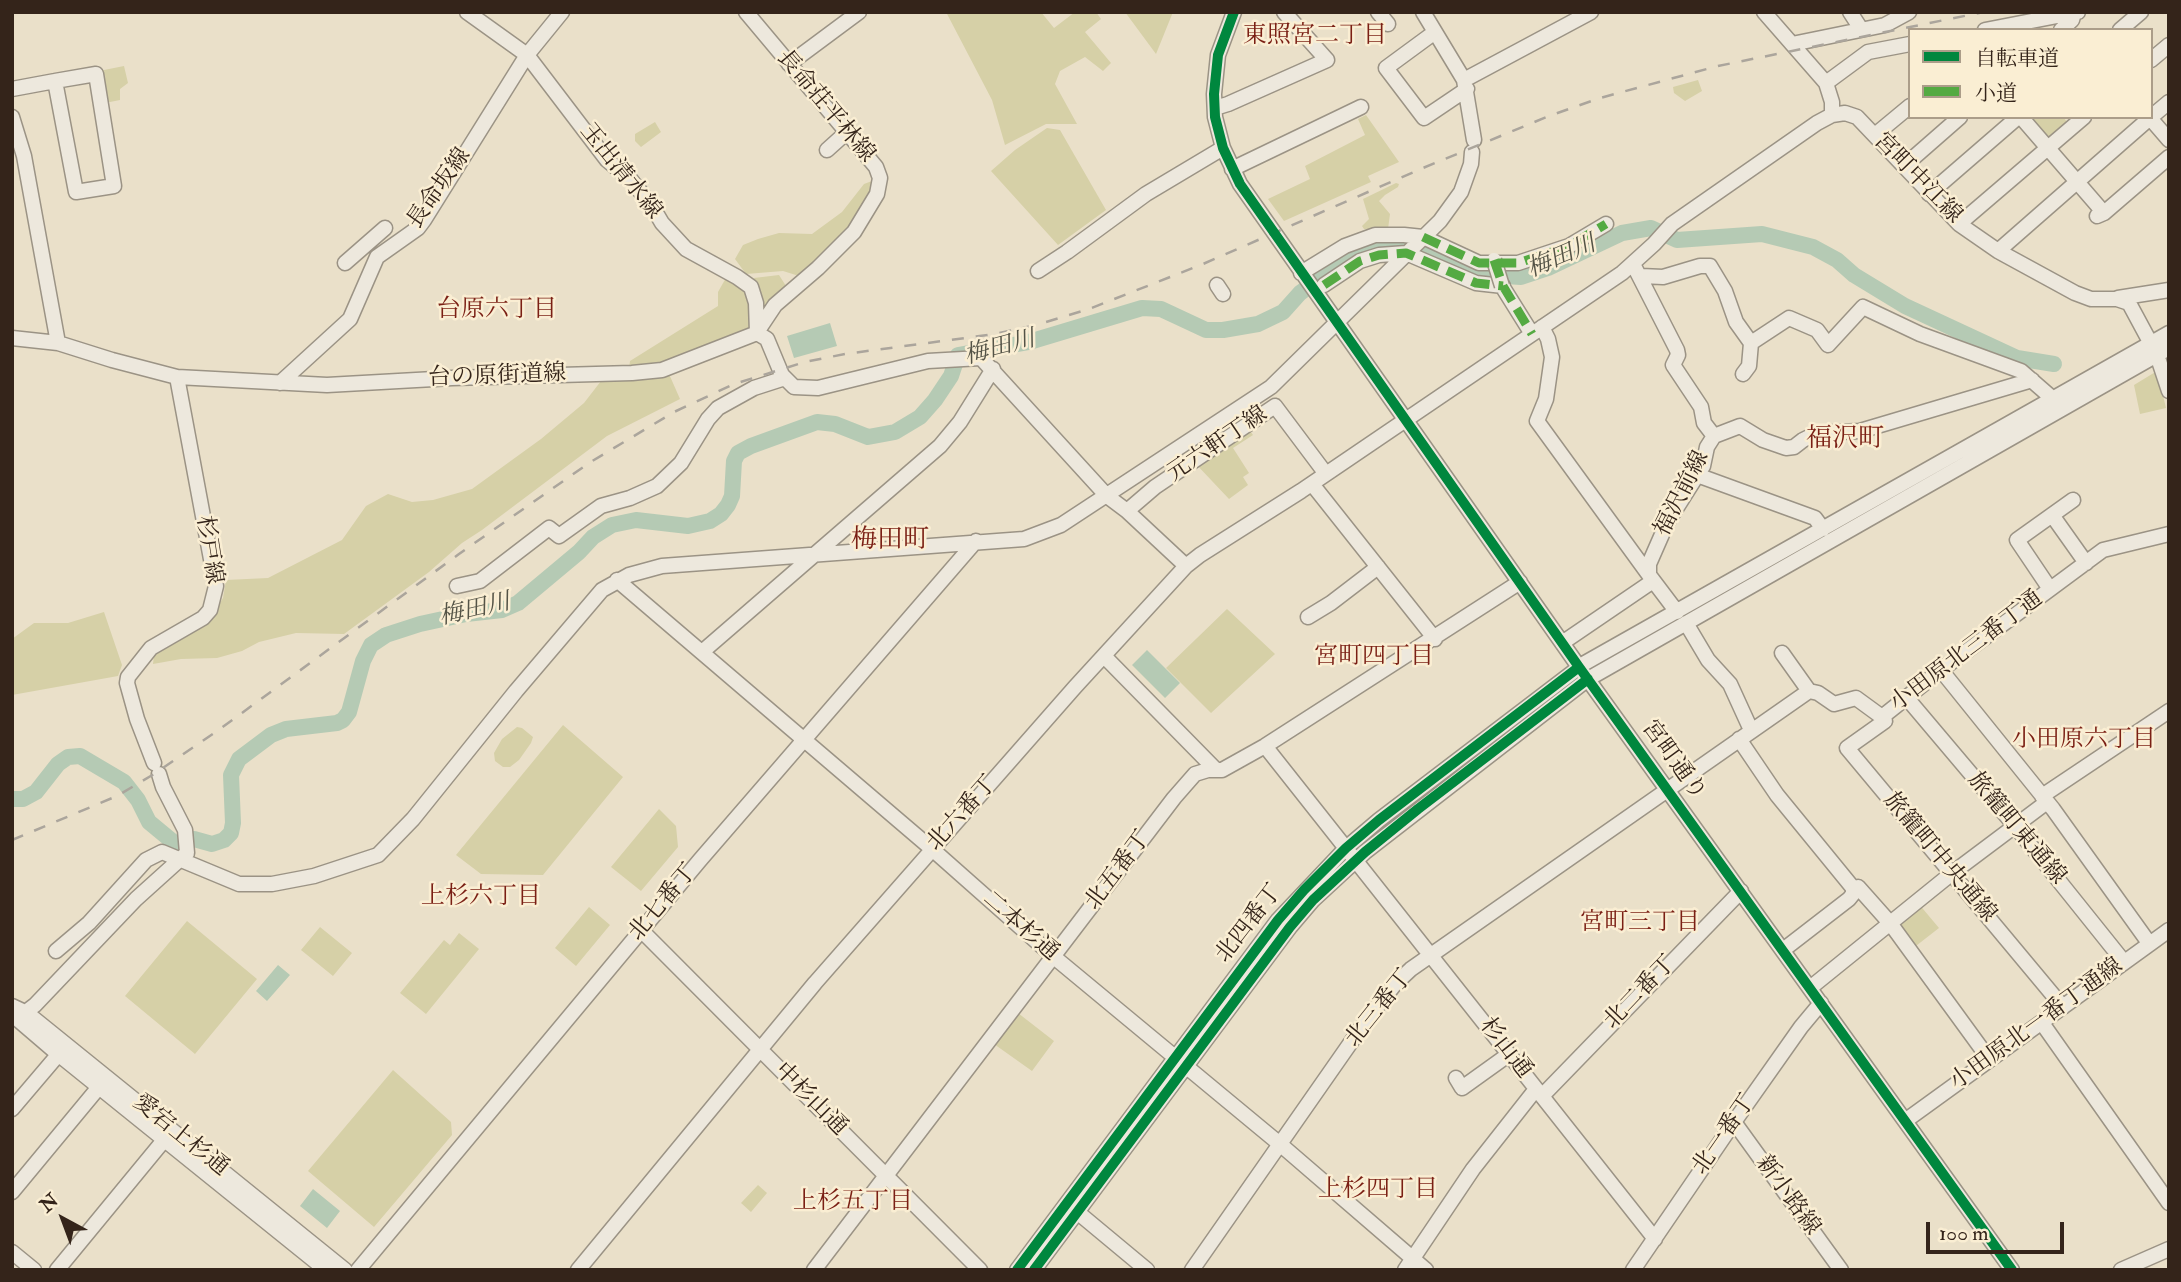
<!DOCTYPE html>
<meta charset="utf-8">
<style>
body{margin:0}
#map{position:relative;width:2181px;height:1282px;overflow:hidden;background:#eae0c9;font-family:"IM FELL Double Pica","Noto Serif JP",serif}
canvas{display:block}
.frame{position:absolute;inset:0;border:14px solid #34241a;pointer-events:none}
.legend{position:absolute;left:1908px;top:28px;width:245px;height:91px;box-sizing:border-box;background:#faeed3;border:2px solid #ab9d89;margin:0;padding:9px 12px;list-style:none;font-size:21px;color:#34241a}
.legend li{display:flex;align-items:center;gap:14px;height:35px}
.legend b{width:35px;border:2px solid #ab9d89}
.north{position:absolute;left:28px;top:1184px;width:70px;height:70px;-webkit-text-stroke:5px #faeed3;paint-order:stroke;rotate:319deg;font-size:19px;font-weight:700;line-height:28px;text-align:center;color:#34241a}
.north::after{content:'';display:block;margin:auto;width:24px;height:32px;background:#34241a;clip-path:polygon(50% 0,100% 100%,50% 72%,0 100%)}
.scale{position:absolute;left:1926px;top:1222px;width:138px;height:32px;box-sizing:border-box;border:4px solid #34241a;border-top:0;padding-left:9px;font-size:21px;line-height:24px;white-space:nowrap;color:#34241a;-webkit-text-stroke:5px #faeed3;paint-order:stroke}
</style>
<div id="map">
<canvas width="2181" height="1282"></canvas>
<div class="frame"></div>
<ul class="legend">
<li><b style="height:9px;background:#00873e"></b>自転車道</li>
<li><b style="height:9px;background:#54aa42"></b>小道</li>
</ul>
<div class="north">N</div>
<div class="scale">100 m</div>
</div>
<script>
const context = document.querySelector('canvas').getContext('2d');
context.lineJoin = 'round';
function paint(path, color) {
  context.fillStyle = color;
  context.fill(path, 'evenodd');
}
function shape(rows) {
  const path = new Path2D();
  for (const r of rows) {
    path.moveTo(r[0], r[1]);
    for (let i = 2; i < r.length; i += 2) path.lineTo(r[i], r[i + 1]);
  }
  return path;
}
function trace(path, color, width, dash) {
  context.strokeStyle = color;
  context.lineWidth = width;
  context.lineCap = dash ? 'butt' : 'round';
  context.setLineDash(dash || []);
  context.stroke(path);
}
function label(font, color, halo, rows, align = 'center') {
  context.font = font + ' "IM FELL Double Pica","Noto Serif JP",serif';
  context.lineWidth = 5;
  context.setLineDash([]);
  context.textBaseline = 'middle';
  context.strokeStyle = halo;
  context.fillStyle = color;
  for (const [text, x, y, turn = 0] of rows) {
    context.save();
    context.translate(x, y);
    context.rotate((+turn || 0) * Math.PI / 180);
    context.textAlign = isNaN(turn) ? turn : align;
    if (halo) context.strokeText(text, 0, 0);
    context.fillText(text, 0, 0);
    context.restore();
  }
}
paint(shape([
 [946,12,1041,12,1054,28,1075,12,1096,12,1101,19,1085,32,1111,63,1103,71,1085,57,1060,71,1055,84,1077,124,1046,124,1005,145,992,100],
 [1125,12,1173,12,1156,54],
 [124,66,128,83,120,89,120,100,105,103,99,71],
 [1698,80,1702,91,1685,101,1674,93,1673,87],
 [1366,115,1399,162,1368,176,1371,182,1284,221,1268,199,1310,179,1305,166,1365,135,1358,119],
 [2026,117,2063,117,2068,123,2047,142],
 [655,122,661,132,641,147,635,141,635,134],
 [1047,128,1060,130,1106,210,1058,245,991,171,1015,150],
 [872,181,874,187,850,231,799,276,783,271,746,274,735,259,743,245,758,239,779,233,812,234,842,212,864,184],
 [1396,183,1399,184,1398,187,1385,195,1379,201,1390,214,1388,229,1364,229,1362,226,1369,219,1363,199],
 [779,275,786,286,763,311,754,278],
 [727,276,752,297,753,323,745,331,665,363,629,369,630,361,718,306,718,292],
 [2157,371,2166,408,2140,414,2134,385],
 [669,374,680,399,607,436,482,530,462,543,429,572,344,634,296,633,259,642,242,651,217,658,181,659,153,664,154,655,210,618,223,598,226,580,268,578,342,540,366,506,388,494,412,502,433,500,472,489,541,439,584,403,601,381],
 [1247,427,1253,435,1233,448,1249,473,1243,477,1248,485,1229,499,1195,463],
 [1227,609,1275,654,1211,713,1166,668],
 [104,612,122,665,118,676,12,695,12,639,34,623,68,623],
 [563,725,623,777,543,875,481,874,456,855],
 [517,727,522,728,533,737,531,743,519,760,510,767,503,767,495,761,494,753,502,739],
 [659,809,676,826,678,847,641,891,611,867],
 [1918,903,1939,928,1912,949,1893,924],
 [589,907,610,925,576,966,555,948],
 [187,921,257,979,195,1054,125,996],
 [320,927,352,953,333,976,301,950],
 [459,933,479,949,426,1014,400,993,444,940,450,945],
 [1018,1013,1054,1041,1032,1071,994,1044],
 [393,1070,451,1122,452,1135,374,1227,308,1171],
 [758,1185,767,1193,751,1212,741,1203]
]), '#d6d0a7');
paint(shape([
 [830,323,837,346,794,358,787,336],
 [1147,650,1180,683,1165,698,1132,665],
 [278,965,290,975,267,1001,256,991],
 [313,1189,340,1211,327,1228,300,1206]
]), '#b5cab4');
trace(shape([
 [12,799,23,799,36,792,58,764,68,757,80,756,124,782,138,800,149,822,178,846,194,839,212,844,224,840,231,833,233,823,231,775,239,759,271,735,286,729,337,723,343,720,349,712,363,661,371,645,386,635,420,624,466,614,502,610,518,603,579,552,593,537,612,525,636,520,688,526,710,521,721,514,728,505,732,496,734,461,738,453,751,446,817,422,835,424,868,437,895,432,920,417,935,400,951,376,958,355,1029,342,1142,308,1161,309,1206,330,1223,330,1258,324,1283,312,1300,293,1352,255,1372,246,1404,242,1435,251,1462,265,1491,275,1521,277,1548,268,1622,233,1651,228,1677,240,1762,234,1813,247,1837,260,1854,275,1905,306,2017,358,2054,364]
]), '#b5cab4', 16);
const minor = shape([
 [467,12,527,55,607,160,631,180,652,206,662,223,686,249,737,277,751,287,756,303,757,333],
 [746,12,876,167,880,178,877,194,854,232,818,268,775,305,757,332],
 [1234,12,1218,55,1214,94,1215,117,1223,148,1240,184,1579,667,2012,1270],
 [1378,12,1388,24],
 [1423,12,1464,80,1474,140],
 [1764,12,1826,83,1832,102,1832,115],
 [1850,12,1861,29],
 [1985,30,2078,12],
 [2061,30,2072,20,2074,13],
 [2120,30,2141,12],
 [1435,32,1386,68,1424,118,1467,89],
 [1792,44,1885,25,1909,12],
 [2151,60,2169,45],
 [789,64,859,12],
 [1464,80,1591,12],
 [1826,83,1868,52,1910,44],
 [12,89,55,81,96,74,114,186,76,192,55,81],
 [1215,108,1228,104,1327,60,1284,12],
 [12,117,24,156,58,343],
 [2021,117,2104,213],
 [2151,117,2169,102],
 [2150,118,2169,140],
 [1875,135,1910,106],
 [827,150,847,132],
 [1904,166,1960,117],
 [1232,169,1361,107],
 [1929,194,2018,117],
 [2097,216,2104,213,2169,157],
 [1959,224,2084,117],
 [1998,251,2151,117],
 [345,263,385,228],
 [1633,264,1677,350,1678,355,1673,365,1701,407,1704,423,1714,436,1707,447,1703,466,1667,523,1649,564,1649,575,1677,612],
 [1038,271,1067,252,1146,194,1223,148],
 [1301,273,1345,246,1375,235,1404,235,1423,237,1479,263,1518,263,1569,246,1606,224],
 [1641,276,1663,277,1700,266,1710,266,1725,291,1736,322,1751,343,1749,366,1743,374],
 [1217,285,1223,294],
 [1324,285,1360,261,1379,255,1406,253,1476,283,1503,286],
 [1502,286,1532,334],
 [2118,298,2169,290],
 [1542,327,1548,339,1552,357,1546,399,1537,421,1649,575],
 [12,338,58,343,112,360,177,377,327,385,452,378,632,373,662,370,757,333,767,339,782,375,794,387,818,388,928,361,981,358,1107,496,1127,511,1186,566],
 [1751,343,1789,318,1817,330,1828,345,1863,307,1920,334,2021,371,2052,398],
 [280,383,350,319,377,257,418,228,424,220,527,55,562,12],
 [1714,436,1740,426,1763,440,1786,448,1794,447,1803,440,1817,433,1860,431,2032,380],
 [1697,475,1815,518,1823,529],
 [1312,484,1435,639],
 [1127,511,1155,487,1275,406,1326,474],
 [2052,515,2086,563],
 [617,580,932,849,1054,957,1281,1145,1426,1270],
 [457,586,480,581,549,528,559,536,601,506,630,498,657,486,681,463,708,419,718,408,754,388,785,378],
 [2050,589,2017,540,2073,500],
 [1308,617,1331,603,1378,567],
 [1686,623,1708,660,1730,684,1751,730],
 [1562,643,1653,581],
 [702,652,940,446,960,422,993,369],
 [1782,653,1809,691],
 [1104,656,1216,770],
 [1941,670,2053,809,2149,943],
 [1906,697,2015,826,2124,962],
 [1882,717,1885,721,1847,748,2063,1007],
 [1882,717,1941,670,2103,550,2169,534],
 [1739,739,1777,795,1853,888,1853,894,1849,899,1783,950],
 [1265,746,1655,1239],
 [154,763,137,719,127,683,128,677,151,648,203,618,210,610,216,586,177,377],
 [2042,796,2169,711],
 [1853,888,1858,887,1890,923,1989,1059],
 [641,930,980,1270],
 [56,951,89,923,146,860,162,852,239,884,272,884,314,876,378,855,413,819,516,691,602,590,629,575,662,566,1024,539,1061,525,1271,387,1440,221,1461,192,1471,164,1472,152],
 [1810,988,1951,874,2047,802],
 [12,1006,27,1013,345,1270],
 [12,1012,16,1018,58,1054,326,1270],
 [22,1015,35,1005,136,899,187,853,185,830,163,787,159,774],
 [2042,1023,2169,1203],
 [1456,1078,1462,1088,1508,1055],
 [1542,1096,1741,891],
 [12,1109,63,1049],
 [1905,1121,2169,930],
 [1734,1122,1841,1270],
 [12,1192,99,1087],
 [1070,1206,1147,1270],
 [12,1252,34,1270],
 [57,1270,169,1134],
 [358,1270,700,860,976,541],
 [578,1270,815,983,1075,687,1186,566,1200,555,1301,491,1622,273,1654,244,1672,224,1817,123,1832,115,1845,113,1857,117,1959,224,1998,251,2075,293,2091,299,2117,299,2129,303,2157,355,2169,391],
 [814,1270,1174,798,1195,774,1208,770,1222,770,1265,746,1520,582],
 [1017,1270,1278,920,1346,848,1379,820,1585,663,2169,333],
 [1034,1270,1290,927,1313,900,1365,852,1588,679,2169,348],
 [1192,1270,1363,1025,1395,984,1411,969,1809,691,1818,693,1834,704,1856,698,1882,717],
 [1405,1270,1473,1169,1536,1089],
 [1633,1270,1734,1122,1801,1027,1821,1003],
 [2121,1270,2169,1249]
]);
trace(minor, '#9b9385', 17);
trace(minor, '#ede8dd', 14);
trace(shape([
 [12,840,117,796,154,774,220,729,459,554,589,463,674,412,734,384,805,362,845,354,995,334,1036,325,1089,309,1203,264,1423,168,1549,116,1600,98,1718,66,1984,12]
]), '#aba59c', 2.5, [12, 12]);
const minorBridge = shape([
 [1494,260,1502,286]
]);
trace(minorBridge, '#9b9385', 17, []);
trace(minorBridge, '#ede8dd', 14);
trace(shape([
 [1423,237,1479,263,1518,263,1569,246,1606,224],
 [1494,260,1503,286,1532,334],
 [1324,285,1360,261,1379,255,1406,253,1476,283,1503,286]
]), '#54aa42', 9, [18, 9]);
trace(shape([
 [1234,12,1218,55,1214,94,1215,117,1223,148,1240,184,1579,667,2012,1270],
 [1017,1270,1278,920,1304,890,1346,848,1379,820,1579,667],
 [1034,1270,1290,927,1313,900,1365,852,1418,809,1588,679]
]), '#00873e', 10);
label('23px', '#34241a', '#faeed3', [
 ["長命荘平林線",825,107,50],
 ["玉出清水線",620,172,51],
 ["宮町中江線",1917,179,46],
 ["長命坂線",440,189,-55],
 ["台の原街道線",497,377,-2],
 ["元六軒丁線",1218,445,-34],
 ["福沢前線",1683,494,-63],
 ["杉戸線",208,550,81],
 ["小田原北三番丁通",1967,652,-37],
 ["宮町通り",1673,761,54],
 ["北六番丁",963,814,-48],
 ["旅籠町東通線",2016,829,50],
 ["旅籠町中央通線",1939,858,50],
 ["北五番丁",1119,871,-53],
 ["北七番丁",664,903,-50],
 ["北四番丁",1250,924,-52],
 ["二本杉通",1020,927,41],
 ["北二番丁",1641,993,-46],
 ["北三番丁",1380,1009,-51],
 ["小田原北一番丁通線",2037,1025,-36],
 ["杉山通",1505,1049,52],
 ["中杉山通",810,1100,45],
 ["北一番丁",1725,1135,-55],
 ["愛宕上杉通",180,1136,39],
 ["新小路線",1787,1196,54]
]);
label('24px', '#7a1f14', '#faeed3', [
 ["東照宮二丁目",1315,37],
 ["台原六丁目",497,311],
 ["宮町四丁目",1374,658],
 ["小田原六丁目",2084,741],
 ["上杉六丁目",481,898],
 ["宮町三丁目",1640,924],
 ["上杉四丁目",1378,1191],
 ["上杉五丁目",853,1203]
]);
label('italic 24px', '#545346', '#faeed3', [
 ["梅田川",1562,258,-23],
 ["梅田川",1000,349,-15],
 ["梅田川",475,611,-13]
]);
label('26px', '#7a1f14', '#faeed3', [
 ["福沢町",1845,440],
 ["梅田町",890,541]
]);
</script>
